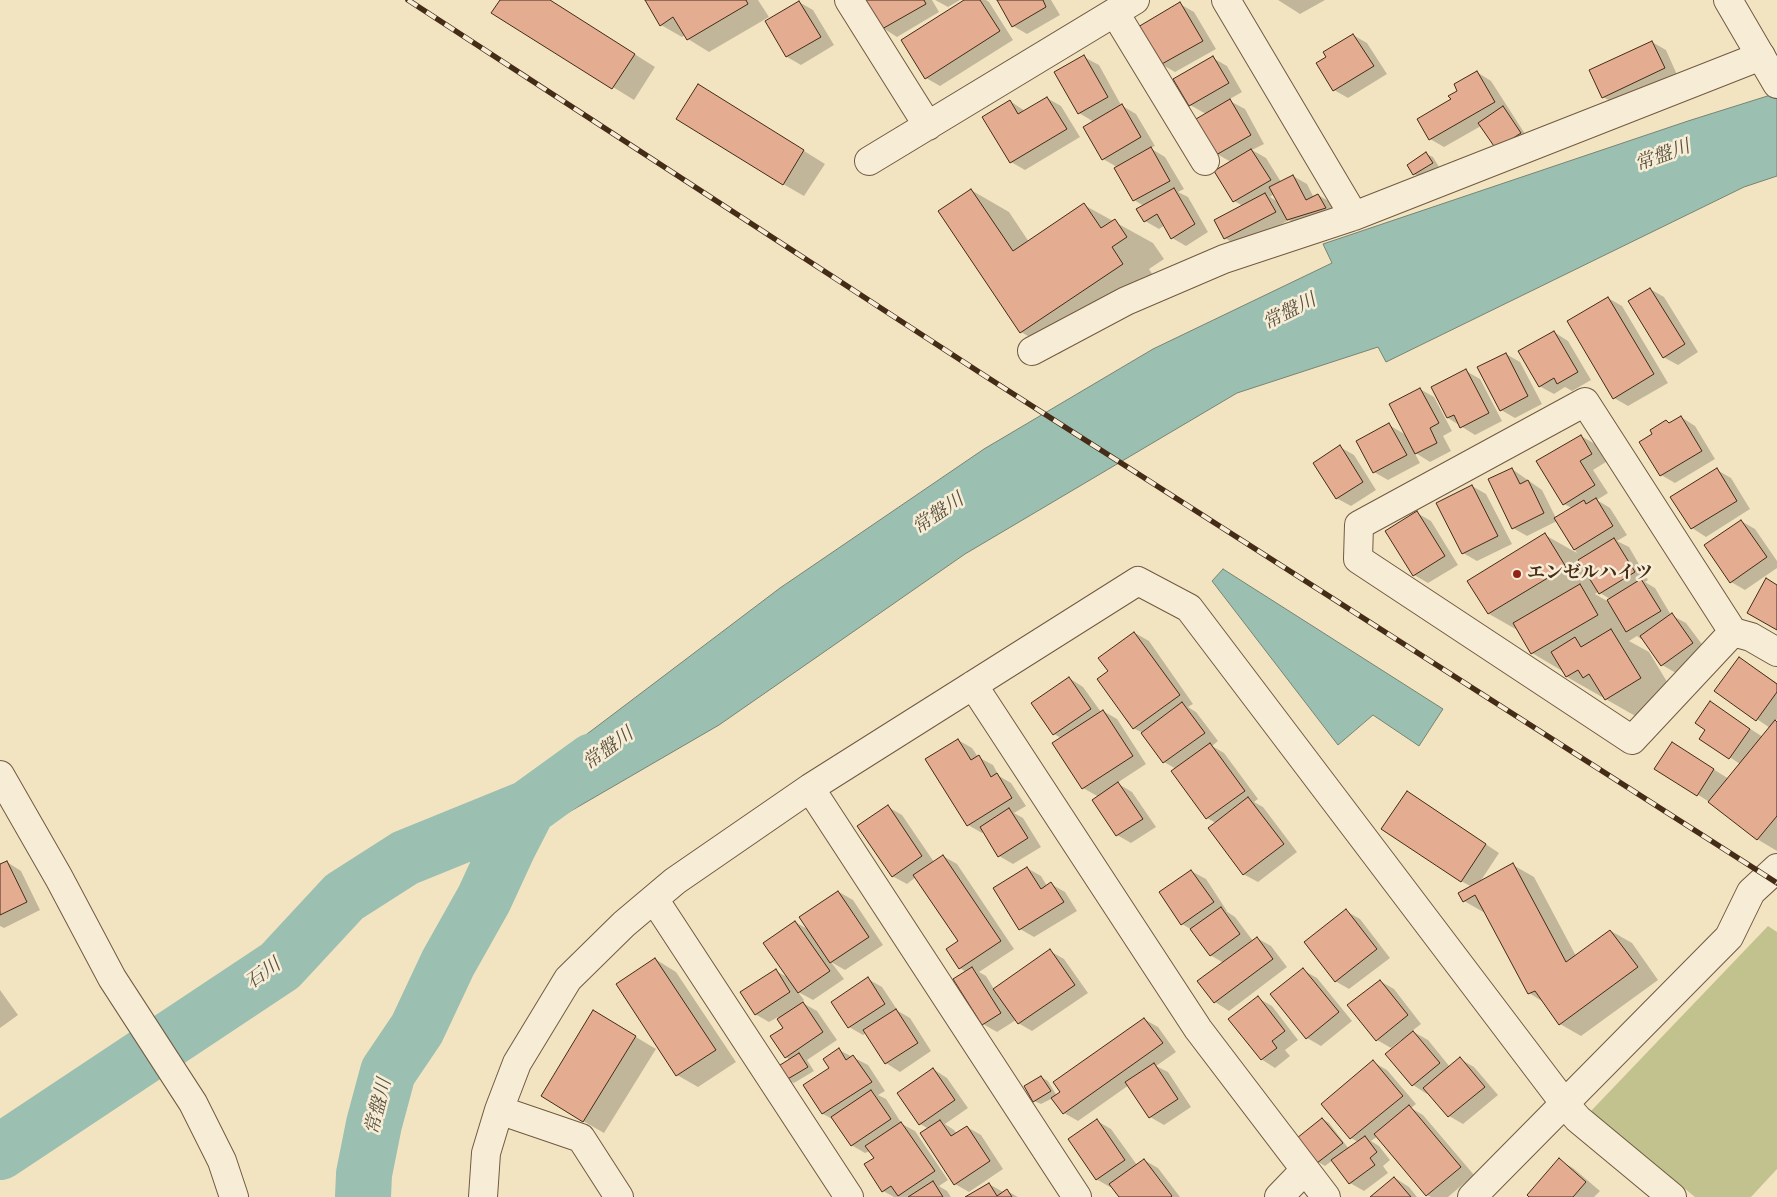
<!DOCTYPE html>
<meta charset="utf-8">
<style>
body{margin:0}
canvas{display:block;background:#f3e4c1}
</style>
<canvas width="1777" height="1197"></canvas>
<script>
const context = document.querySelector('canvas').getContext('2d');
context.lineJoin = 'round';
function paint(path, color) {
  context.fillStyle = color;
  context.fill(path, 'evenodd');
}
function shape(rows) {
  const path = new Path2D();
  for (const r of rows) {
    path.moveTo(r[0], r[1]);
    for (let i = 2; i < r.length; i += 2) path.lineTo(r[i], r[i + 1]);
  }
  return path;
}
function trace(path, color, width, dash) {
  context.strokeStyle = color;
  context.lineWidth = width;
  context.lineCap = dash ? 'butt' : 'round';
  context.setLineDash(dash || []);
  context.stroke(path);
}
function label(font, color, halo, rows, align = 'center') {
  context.font = font + ' "IM FELL DW Pica","Noto Serif JP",serif';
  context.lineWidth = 5;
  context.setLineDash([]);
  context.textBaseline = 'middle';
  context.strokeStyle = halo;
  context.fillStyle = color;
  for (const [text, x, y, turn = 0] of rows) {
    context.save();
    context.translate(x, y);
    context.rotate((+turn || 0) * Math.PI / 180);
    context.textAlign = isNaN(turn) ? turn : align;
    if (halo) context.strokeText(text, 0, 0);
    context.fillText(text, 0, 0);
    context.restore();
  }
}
paint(shape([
 [1768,926,1777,932,1777,1169,1751,1197,1695,1197,1590,1112]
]), '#c2c28e');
const water = shape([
 [1777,93,1777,176,1744,187,1386,362,1378,347,1237,393,965,554,719,725,545,826,517,787,780,588,984,449,1153,349,1332,263,1323,244,1688,121,1777,93],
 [1223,569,1443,709,1419,746,1373,715,1338,745,1212,581,1223,569]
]);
paint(water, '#9bbfb1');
trace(water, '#788473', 1);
paint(shape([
 [501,0,549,0,655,67,634,100,493,13],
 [646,0,758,0,769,17,709,52,688,39,685,35,682,37,661,25],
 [866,0,932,0,939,12,897,37,883,28],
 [935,0,960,0,948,7],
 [966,0,986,0,989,2,1013,40,940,86,926,78],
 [998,0,1051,0,1060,15,1027,34,1013,26],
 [1278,0,1325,0,1300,14],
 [799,2,813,10,834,45,801,65,787,57,767,22],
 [1180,4,1194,12,1216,49,1175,72,1161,64],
 [1353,35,1367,43,1387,74,1348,98,1334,90,1328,58],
 [1652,42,1666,50,1678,77,1617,105,1603,97],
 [1084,57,1099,65,1121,105,1136,114,1155,146,1150,148,1165,157,1184,189,1178,192,1188,197,1208,232,1186,246,1172,238,1165,225,1159,229,1145,221,1144,206,1134,200,1116,168,1117,167,1103,159,1085,127,1094,122,1079,113],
 [1213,58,1227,66,1242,92,1228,100,1245,109,1264,144,1252,150,1266,158,1281,182,1293,176,1307,184,1314,198,1318,195,1332,203,1339,216,1302,228,1289,220,1239,247,1225,238,1216,221,1243,206,1234,201,1216,171,1231,162,1217,154,1206,114,1190,105],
 [1274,194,1278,202,1270,197],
 [1477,72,1491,81,1527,137,1503,152,1481,126,1444,147,1430,139,1452,100],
 [719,98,825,164,804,196,783,184],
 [1047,98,1061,106,1080,137,1025,170,1011,162,1010,101,1025,111],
 [1426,154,1433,157,1439,167,1421,178,1414,174],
 [971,190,1009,212,1029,242,1084,205,1153,243,1164,259,1149,269,1160,286,1059,354,1021,332],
 [1650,289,1664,297,1698,352,1678,365,1663,357],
 [1608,298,1622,306,1668,383,1628,406,1614,398],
 [1554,332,1568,341,1591,380,1572,391,1565,387,1554,394,1539,386],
 [1506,354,1520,362,1542,404,1515,418,1501,410],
 [1466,371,1480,379,1502,421,1475,435,1448,418],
 [1420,389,1434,397,1452,431,1443,436,1451,451,1430,462,1414,452,1420,463,1388,480,1374,472,1358,442,1389,425,1406,435],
 [1681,417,1695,426,1715,459,1675,483,1661,475,1654,434,1666,421,1671,424],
 [1581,436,1595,444,1606,462,1593,470,1608,493,1597,500,1610,508,1627,535,1617,541,1629,547,1648,580,1645,582,1655,588,1671,615,1686,623,1707,651,1676,673,1662,665,1643,638,1641,639,1637,636,1629,641,1649,652,1678,700,1644,721,1567,677,1564,672,1532,653,1519,631,1489,614,1545,535,1577,553,1557,521,1527,536,1513,528,1512,469,1542,490,1556,518,1572,508,1564,504],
 [1599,591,1600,593,1610,599,1607,601,1595,594],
 [1340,447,1354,455,1376,490,1351,506,1336,498],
 [1717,470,1731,478,1750,509,1706,537,1692,528],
 [1472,486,1486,494,1512,544,1477,561,1463,553],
 [1417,513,1431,521,1458,565,1428,583,1414,575],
 [1741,521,1755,529,1777,561,1777,568,1745,590,1731,582],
 [1135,633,1149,641,1193,704,1188,707,1196,712,1218,741,1212,746,1224,753,1258,799,1254,802,1263,807,1297,852,1258,882,1243,874,1216,823,1207,818,1176,769,1164,762,1143,733,1133,728,1109,672],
 [1739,658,1777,683,1777,719,1775,722,1777,723,1777,851,1757,839,1711,803,1656,768,1686,752,1729,779,1740,764,1701,738,1707,730,1710,703,1763,737,1770,728,1716,691],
 [1069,678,1083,687,1101,712,1103,711,1117,719,1146,764,1117,783,1132,792,1156,827,1131,843,1117,835,1099,797,1083,788,1061,738,1054,734],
 [958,740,972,748,978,757,993,765,999,776,1011,783,1026,806,1014,813,1023,818,1041,847,1013,864,999,856,984,832,982,833,968,825],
 [1421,801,1499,853,1480,882,1513,865,1534,877,1576,956,1611,931,1632,943,1658,980,1581,1036,1560,1024,1545,1003,1529,993,1485,913,1464,901,1472,887,1461,881],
 [888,807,902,815,934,862,943,856,957,864,1014,949,979,972,986,976,994,989,1050,951,1064,959,1088,993,1032,1031,1018,1023,1016,1020,997,1032,983,1024,966,972,960,968,959,941,916,877,907,884,892,876],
 [7,862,21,871,40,910,4,928,0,926,0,866],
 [1027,868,1041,876,1047,886,1051,884,1065,892,1077,911,1034,937,1020,929],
 [1191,871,1206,879,1227,911,1226,911,1235,917,1253,941,1257,938,1271,946,1287,967,1229,1011,1215,1002,1224,963,1210,955,1192,930,1182,924],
 [839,892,853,900,883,945,845,970,831,962,844,979,813,1000,798,992,804,1000,801,1002,817,1011,837,1040,807,1060,814,1071,794,1083,787,1080,790,1060,786,1057,785,1028,778,1017,769,1022,755,1014,776,971,789,978,795,922,811,931],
 [1346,911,1360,919,1390,958,1349,989,1335,981],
 [655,959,676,972,736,1062,698,1087,677,1075],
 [1303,970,1317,978,1352,1021,1321,1046,1307,1038,1272,995],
 [868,979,882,987,898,1011,910,1018,931,1051,900,1072,886,1063,866,1033,863,1035,849,1027],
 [1380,981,1394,989,1421,1024,1412,1031,1428,1040,1450,1067,1460,1059,1474,1067,1498,1095,1463,1124,1449,1116,1429,1092,1427,1094,1413,1085,1401,1040,1391,1048,1377,1040],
 [0,990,18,1015,0,1028],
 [1258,998,1272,1006,1298,1040,1285,1050,1290,1056,1275,1068,1261,1059],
 [1144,1019,1158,1027,1176,1052,1156,1066,1168,1072,1191,1107,1164,1125,1150,1117,1129,1085,1078,1121,1064,1113,1053,1098,1041,1104,1034,1101,1041,1077,1048,1081,1057,1096],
 [614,1024,656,1049,604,1133,583,1121],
 [839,1050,868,1065,885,1091,878,1095,886,1099,902,1124,915,1131,948,1180,939,1186,947,1191,951,1197,894,1197,883,1191,875,1159,870,1151,865,1153,851,1145,834,1120,823,1114,805,1085,831,1068],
 [1373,1062,1387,1070,1416,1104,1411,1108,1423,1115,1474,1175,1448,1197,1431,1197,1427,1195,1378,1136,1371,1141,1379,1146,1390,1160,1383,1166,1388,1173,1364,1191,1350,1183,1333,1160,1325,1166,1318,1162,1323,1119,1329,1123,1349,1149,1358,1142,1351,1138,1322,1104],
 [933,1069,947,1078,968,1108,945,1124,954,1130,957,1134,967,1127,981,1135,1003,1169,969,1192,955,1184,929,1129,920,1124],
 [1097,1121,1111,1129,1137,1165,1144,1160,1158,1168,1180,1197,1121,1197,1112,1186,1110,1187,1096,1179],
 [1559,1160,1573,1168,1600,1191,1594,1197,1531,1197],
 [1395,1178,1409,1187,1417,1197,1372,1197],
 [989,1184,1003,1192,1007,1191,1018,1197,968,1197]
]), '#0003');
trace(shape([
 [0,1152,280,966,344,897,405,858,528,808],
 [363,1197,364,1174,374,1124,388,1072,417,1029,448,963,484,899,508,847,528,808,593,761]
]), '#9bbfb1', 56);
const building = shape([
 [500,0,550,0,635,54,612,89,491,13,500,0],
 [645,0,746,0,748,4,687,40,673,17,660,26,645,0],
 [865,0,924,0,926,4,882,29,865,0],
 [964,0,980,0,1000,31,925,79,901,40,964,0],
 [997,0,1043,0,1046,7,1012,27,997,0],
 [799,1,821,37,786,57,765,21,799,1],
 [1180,2,1203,41,1160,65,1138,27,1180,2],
 [1353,34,1374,66,1333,91,1316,63,1326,57,1323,52,1353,34],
 [1652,41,1665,68,1602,98,1589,70,1652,41],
 [1084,55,1108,97,1078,114,1054,72,1084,55],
 [1213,56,1229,83,1189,106,1173,79,1213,56],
 [1477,71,1495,102,1429,140,1417,119,1451,99,1448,96,1457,91,1454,84,1477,71],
 [698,84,804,150,783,185,676,119,698,84],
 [1047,97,1067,129,1010,163,982,117,1010,100,1018,114,1047,97],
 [1230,99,1251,135,1216,155,1196,119,1230,99],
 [1122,104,1141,137,1102,160,1083,127,1122,104],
 [1503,106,1521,133,1496,149,1478,123,1503,106],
 [1151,147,1170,181,1133,201,1114,168,1151,147],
 [1251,149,1271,180,1233,202,1214,171,1251,149],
 [1426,152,1433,163,1413,175,1407,165,1426,152],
 [1293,175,1306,200,1318,194,1326,208,1287,220,1269,187,1293,175],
 [1174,188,1195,224,1171,239,1157,214,1144,222,1136,209,1174,188],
 [971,189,1013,251,1084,203,1101,228,1115,219,1127,237,1112,247,1123,264,1020,333,938,211,971,189],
 [1265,193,1276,212,1224,239,1214,220,1265,193],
 [1650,288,1685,344,1663,358,1628,301,1650,288],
 [1608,297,1654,374,1613,399,1567,321,1608,297],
 [1554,331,1578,372,1557,384,1554,378,1539,387,1518,351,1554,331],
 [1506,353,1528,396,1500,411,1477,367,1506,353],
 [1466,369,1489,413,1460,428,1454,415,1447,418,1431,387,1466,369],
 [1420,388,1439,423,1430,428,1437,443,1415,454,1389,404,1420,388],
 [1681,416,1702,451,1660,476,1639,442,1652,434,1650,430,1666,420,1669,423,1681,416],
 [1389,423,1407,455,1373,473,1356,441,1389,423],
 [1581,435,1592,454,1580,461,1595,485,1563,505,1536,461,1581,435],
 [1340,445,1363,482,1336,499,1313,463,1340,445],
 [1512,468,1520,484,1528,480,1544,513,1512,529,1488,479,1512,468],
 [1717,468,1737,501,1691,529,1670,497,1717,468],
 [1472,485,1498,536,1462,554,1436,503,1472,485],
 [1596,498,1613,526,1574,550,1554,518,1584,500,1586,504,1596,498],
 [1417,511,1445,556,1413,576,1385,531,1417,511],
 [1741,520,1767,557,1730,583,1704,545,1741,520],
 [1545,533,1566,567,1488,614,1467,581,1545,533],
 [1614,538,1635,572,1599,594,1578,560,1614,538],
 [1766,578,1777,585,1777,630,1747,613,1766,578],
 [1641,579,1661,611,1626,632,1607,600,1641,579],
 [1580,584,1598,615,1531,654,1513,623,1580,584],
 [1672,613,1693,643,1661,666,1640,636,1672,613],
 [1611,629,1641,678,1605,700,1589,674,1583,678,1578,670,1566,677,1551,652,1575,637,1581,647,1611,629],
 [1134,632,1180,695,1133,729,1097,679,1108,671,1098,658,1134,632],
 [1739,657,1777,684,1777,692,1756,721,1714,691,1739,657],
 [1069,677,1091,709,1053,735,1031,703,1069,677],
 [1710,701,1750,729,1729,759,1699,739,1705,730,1695,723,1710,701],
 [1182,702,1205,733,1163,763,1141,733,1182,702],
 [1103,710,1133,756,1082,789,1052,743,1103,710],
 [1775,720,1777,722,1777,816,1757,840,1708,802,1775,720],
 [958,739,971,760,979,755,991,777,997,773,1012,798,967,826,925,759,958,739],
 [1672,742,1714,769,1697,796,1654,769,1672,742],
 [1210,743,1245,791,1206,819,1171,771,1210,743],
 [1118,782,1143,819,1116,836,1092,800,1118,782],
 [1407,791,1486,844,1461,882,1381,829,1407,791],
 [1248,797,1284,844,1243,875,1208,828,1248,797],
 [888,805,922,856,892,877,857,826,888,805],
 [1009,808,1028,838,998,857,980,827,1009,808],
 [943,855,1001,941,959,969,946,949,958,941,913,875,943,855],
 [7,861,27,902,0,915,0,864,7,861],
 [1513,863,1566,962,1610,930,1638,967,1559,1025,1535,991,1528,994,1475,895,1463,902,1458,893,1513,863],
 [1027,867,1041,889,1051,882,1064,902,1019,930,993,888,1027,867],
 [1191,870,1214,902,1181,925,1159,892,1191,870],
 [838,891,869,937,830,963,799,917,838,891],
 [1221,907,1240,934,1210,956,1190,929,1221,907],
 [1346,909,1377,949,1335,982,1304,942,1346,909],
 [795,921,830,971,798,993,763,943,795,921],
 [1257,937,1273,959,1214,1003,1197,981,1257,937],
 [1050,949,1075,985,1018,1024,993,989,1050,949],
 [655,958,716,1050,676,1076,616,984,655,958],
 [972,967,1001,1013,982,1025,953,979,972,967],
 [1303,968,1339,1012,1306,1039,1270,994,1303,968],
 [776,969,790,992,755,1015,740,992,776,969],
 [868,977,885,1004,848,1028,831,1002,868,977],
 [1380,980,1408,1015,1376,1041,1347,1005,1380,980],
 [1258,996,1285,1031,1272,1041,1277,1048,1261,1060,1228,1019,1258,996],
 [803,1002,823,1032,785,1058,770,1036,783,1028,777,1019,803,1002],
 [896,1009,918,1043,885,1064,863,1030,896,1009],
 [593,1010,636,1036,583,1122,541,1096,593,1010],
 [1144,1018,1163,1043,1063,1114,1051,1098,1060,1092,1053,1082,1144,1018],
 [1413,1031,1440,1063,1412,1086,1385,1054,1413,1031],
 [839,1048,846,1060,853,1055,872,1082,822,1114,803,1085,829,1068,823,1059,839,1048],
 [799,1053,808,1067,786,1080,777,1067,799,1053],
 [1460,1057,1485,1087,1448,1117,1423,1088,1460,1057],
 [1373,1060,1403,1096,1350,1139,1321,1104,1373,1060],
 [1154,1063,1178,1099,1149,1118,1125,1082,1154,1063],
 [933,1068,955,1100,919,1125,897,1093,933,1068],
 [1041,1076,1051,1091,1033,1102,1024,1086,1041,1076],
 [871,1090,891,1119,851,1146,831,1117,871,1090],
 [1409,1105,1461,1167,1426,1196,1374,1134,1409,1105],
 [1322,1118,1343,1143,1317,1163,1297,1138,1322,1118],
 [1097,1119,1125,1160,1096,1180,1068,1139,1097,1119],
 [940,1120,951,1136,967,1126,990,1161,954,1185,920,1133,940,1120],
 [901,1122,935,1171,898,1196,891,1186,882,1192,864,1164,874,1158,865,1146,901,1122],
 [1365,1136,1377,1152,1370,1158,1375,1165,1349,1184,1331,1160,1365,1136],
 [1559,1158,1586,1182,1573,1197,1529,1197,1527,1195,1559,1158],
 [1144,1159,1172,1196,1171,1197,1119,1197,1109,1184,1144,1159],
 [1394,1177,1411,1197,1370,1197,1394,1177],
 [933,1181,943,1197,908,1197,933,1181],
 [989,1183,997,1196,1007,1189,1012,1197,965,1197,989,1183]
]);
paint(building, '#e4ac91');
trace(building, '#442c16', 1);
const minor = shape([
 [849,0,928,126],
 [1226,0,1354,216],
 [1115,13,1205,161],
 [869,161,1135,0],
 [1032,351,1126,301,1224,259,1354,216,1761,56],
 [1733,632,1632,740,1358,559,1359,525,1585,402,1733,632,1751,637,1777,652],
 [973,685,1198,1029,1326,1197],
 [810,788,1077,1197],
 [654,899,849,1197],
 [499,1110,581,1138,619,1197],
 [483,1197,486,1153,499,1110,517,1063,568,979,624,924,675,881,810,788,1138,581,1189,608,1565,1104,1578,1119,1672,1197],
 [1279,1197,1305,1170],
 [1472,1197,1729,937,1751,892,1777,868]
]);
const tertiary = shape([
 [1728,0,1777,84],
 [0,775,59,878,112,978,193,1103,222,1161,234,1197]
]);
trace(minor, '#705a41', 30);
trace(tertiary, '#705a41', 30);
trace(minor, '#f7edd7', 28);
trace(tertiary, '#f7edd7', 28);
const rail = shape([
 [408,0,979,372,1777,883]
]);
trace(rail, '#442c16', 5.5);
trace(rail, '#f7edd7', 4, [11]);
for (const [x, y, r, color] of [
 [1517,574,5,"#8f2418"]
]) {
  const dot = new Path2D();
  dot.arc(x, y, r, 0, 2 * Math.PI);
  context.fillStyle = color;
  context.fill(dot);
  trace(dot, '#f7edd7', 2);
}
label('bold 18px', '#442c16', '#f7edd7', [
 ["エンゼルハイツ",1527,574]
], 'left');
label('italic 19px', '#5a513d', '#f7edd7', [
 ["常盤川",1663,157,-20],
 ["常盤川",1290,313,-27],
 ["常盤川",939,515,-34],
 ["常盤川",609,750,-36],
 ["石川",264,975,-36],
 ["常盤川",380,1107,-76]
]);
</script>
